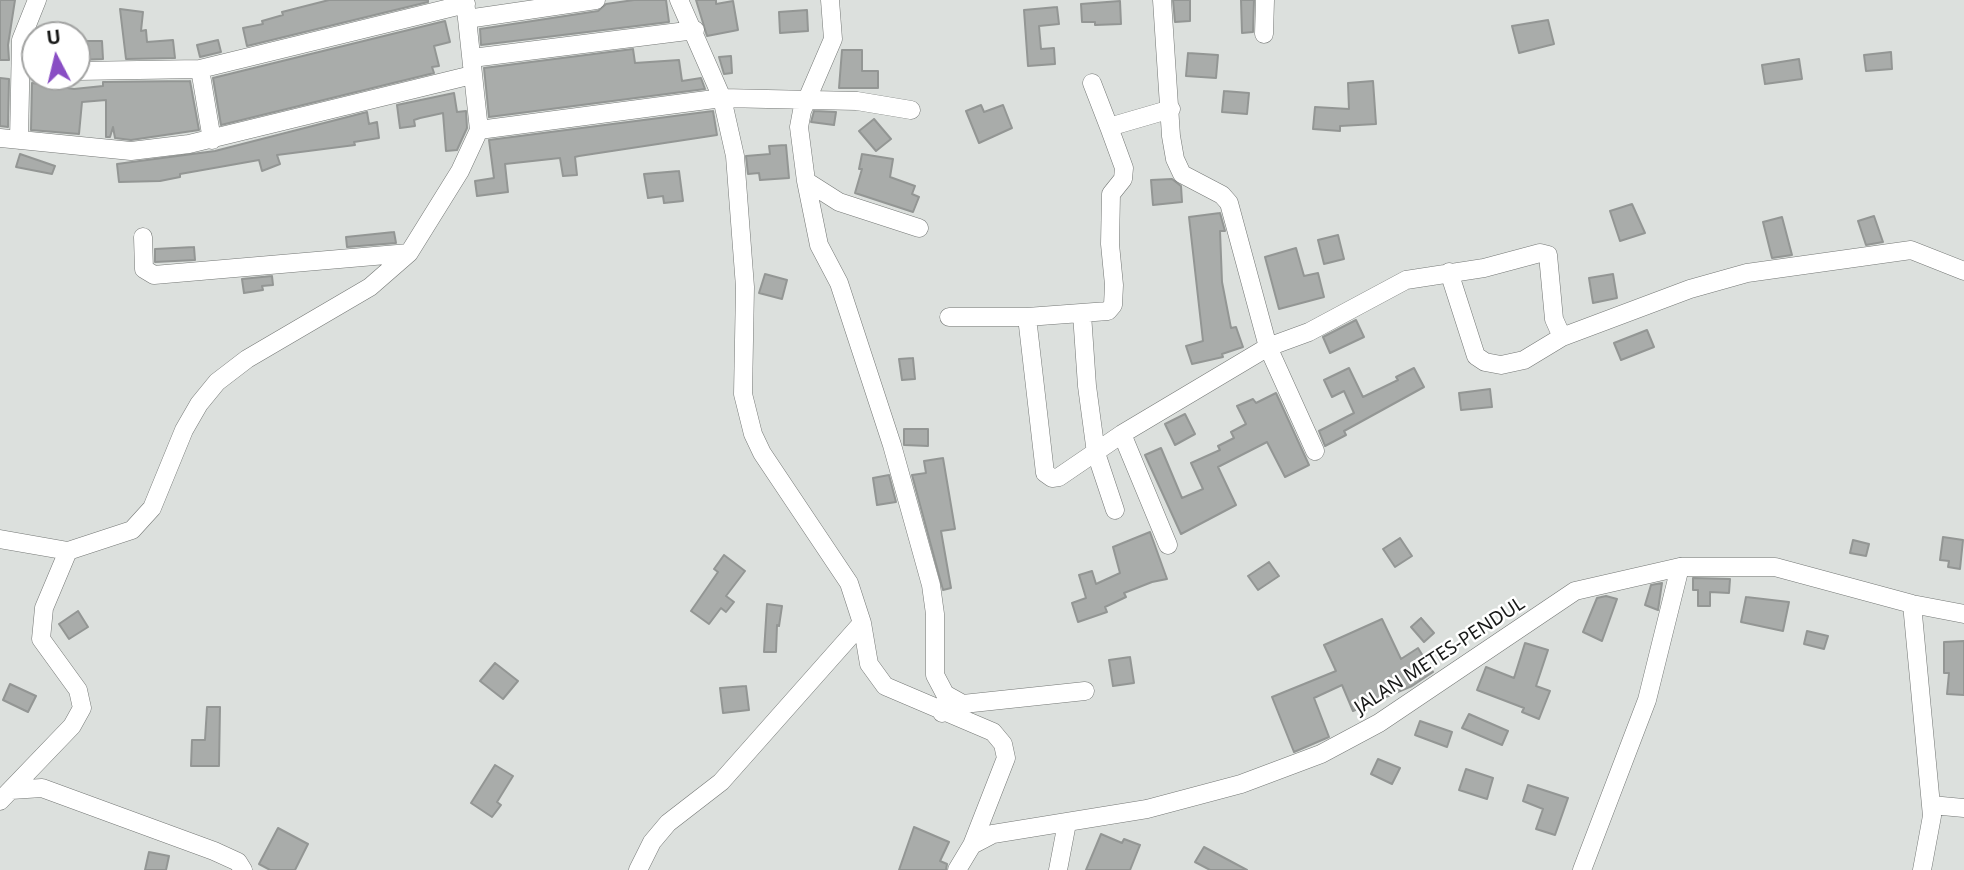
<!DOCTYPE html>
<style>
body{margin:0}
#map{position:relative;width:1964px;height:870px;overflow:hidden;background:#dce0dd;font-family:"Noto Sans",sans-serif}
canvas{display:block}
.north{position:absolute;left:21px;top:21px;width:70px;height:70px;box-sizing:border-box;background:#fff;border:2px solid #a2a3a2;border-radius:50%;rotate:353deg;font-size:19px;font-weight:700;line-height:28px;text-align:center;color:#171817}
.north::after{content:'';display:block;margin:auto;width:24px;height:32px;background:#894ec4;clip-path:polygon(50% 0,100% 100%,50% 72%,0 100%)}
</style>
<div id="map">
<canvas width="1964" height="870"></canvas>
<div class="north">U</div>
</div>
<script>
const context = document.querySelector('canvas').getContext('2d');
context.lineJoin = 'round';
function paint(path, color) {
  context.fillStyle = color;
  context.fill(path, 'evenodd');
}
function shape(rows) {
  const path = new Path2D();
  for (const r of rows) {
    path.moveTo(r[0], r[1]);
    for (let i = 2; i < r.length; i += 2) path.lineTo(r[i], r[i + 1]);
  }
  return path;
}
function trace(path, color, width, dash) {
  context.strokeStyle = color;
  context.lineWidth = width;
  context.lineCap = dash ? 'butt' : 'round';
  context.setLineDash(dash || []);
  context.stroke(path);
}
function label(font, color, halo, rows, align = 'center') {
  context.font = font + ' "Noto Sans",sans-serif';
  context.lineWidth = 5;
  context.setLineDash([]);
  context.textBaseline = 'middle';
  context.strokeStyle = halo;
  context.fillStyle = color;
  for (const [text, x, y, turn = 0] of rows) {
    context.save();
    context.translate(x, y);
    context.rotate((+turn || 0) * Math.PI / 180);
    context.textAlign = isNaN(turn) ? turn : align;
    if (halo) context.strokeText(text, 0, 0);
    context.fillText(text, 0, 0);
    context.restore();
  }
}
const building = shape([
 [0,0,15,0,8,45,9,60,0,60,0,0],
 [329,0,428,0,428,2,247,46,243,28,263,24,262,21,283,15,282,12,329,0],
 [634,0,666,0,669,22,481,45,480,29,598,11,606,4,634,0],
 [696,0,716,0,716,4,733,1,738,30,707,36,696,0],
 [1173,0,1190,0,1190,21,1175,22,1173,0],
 [1241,0,1254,0,1253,32,1242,33,1241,0],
 [1120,1,1121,24,1095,25,1095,22,1082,22,1081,4,1120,1],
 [1057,7,1059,24,1039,26,1041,49,1054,48,1055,64,1028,66,1024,10,1057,7],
 [120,9,143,12,141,31,146,30,147,42,173,40,175,58,126,59,120,9],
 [807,10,808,31,780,33,779,12,807,10],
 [1548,20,1554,44,1519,53,1512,26,1548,20],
 [445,21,450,42,434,46,439,66,432,67,434,73,221,125,213,78,445,21],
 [218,40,221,52,200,57,197,45,218,40],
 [86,41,102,41,103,59,77,60,77,45,86,45,86,41],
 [633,49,635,63,679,60,682,81,701,78,705,89,489,117,484,68,633,49],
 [842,50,862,50,862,71,878,71,878,88,839,88,842,50],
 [1891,52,1892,69,1866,71,1864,55,1891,52],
 [1188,53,1218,55,1216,78,1186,76,1188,53],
 [731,56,732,73,724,74,719,57,731,56],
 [1799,59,1802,79,1765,84,1762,65,1799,59],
 [0,78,9,79,8,127,0,126,0,78],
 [190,81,199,130,131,140,115,138,113,127,110,137,106,137,106,100,82,102,79,134,31,130,32,83,74,89,103,86,103,82,190,81],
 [1373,81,1376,124,1340,126,1340,131,1313,129,1315,107,1349,109,1348,83,1373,81],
 [1224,91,1249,93,1247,114,1222,112,1224,91],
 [454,93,457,112,466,111,467,128,457,150,446,151,443,113,420,118,414,120,415,126,400,128,397,105,454,93],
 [981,105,984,112,1003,105,1012,128,979,143,966,111,981,105],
 [713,111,717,135,579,156,575,157,577,175,563,176,560,158,505,164,508,192,477,196,475,181,494,178,489,140,713,111],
 [814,111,836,112,834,125,811,122,814,111],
 [367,112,369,124,377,122,379,138,354,142,355,145,277,155,280,164,262,171,259,160,180,174,180,177,160,181,119,182,117,164,215,151,367,112],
 [874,119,891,139,876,151,859,131,874,119],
 [786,145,789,178,760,180,759,173,748,174,746,156,770,154,769,146,786,145],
 [20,154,55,166,52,174,16,167,20,154],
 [862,154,893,159,890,177,915,186,912,194,919,197,913,212,855,193,862,169,859,169,862,154],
 [679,171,683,201,664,203,663,196,648,198,644,174,679,171],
 [1172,179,1181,186,1182,202,1153,205,1151,180,1172,179],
 [1632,204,1645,233,1620,241,1610,211,1632,204],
 [1220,213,1225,231,1220,231,1222,282,1231,328,1236,327,1243,347,1222,354,1223,357,1192,364,1186,346,1203,341,1189,217,1220,213],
 [1874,216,1883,242,1866,245,1858,221,1874,216],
 [1782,217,1792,255,1772,258,1763,222,1782,217],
 [394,232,396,243,347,247,346,237,394,232],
 [1338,235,1344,259,1324,264,1318,240,1338,235],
 [194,247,195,260,155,262,155,249,194,247],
 [1296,248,1304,276,1318,273,1324,297,1279,309,1265,257,1296,248],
 [765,274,787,280,782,299,759,293,765,274],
 [1613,274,1617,298,1593,303,1589,278,1613,274],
 [272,276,273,285,262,286,263,290,244,293,242,279,272,276],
 [1356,320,1364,337,1330,353,1323,337,1356,320],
 [1647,330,1654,347,1621,360,1614,343,1647,330],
 [913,358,915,379,902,380,899,359,913,358],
 [1349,368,1363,397,1398,380,1396,377,1414,368,1424,387,1344,431,1346,435,1325,446,1319,431,1354,413,1344,391,1332,397,1324,380,1349,368],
 [1490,389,1492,407,1461,410,1459,393,1490,389],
 [1276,393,1309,465,1285,477,1267,442,1218,467,1236,505,1181,534,1145,455,1161,448,1182,498,1203,489,1191,463,1220,450,1218,446,1234,438,1231,432,1246,424,1237,406,1253,399,1256,403,1276,393],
 [1185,414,1195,434,1175,445,1165,424,1185,414],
 [904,429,928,429,928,446,904,445,904,429],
 [943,458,955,529,941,531,951,588,943,590,912,475,926,473,924,461,943,458],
 [889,475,896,502,877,505,873,478,889,475],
 [1150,532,1167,579,1152,582,1124,593,1126,597,1105,607,1107,612,1078,622,1072,603,1086,598,1079,575,1092,571,1096,584,1120,573,1113,547,1150,532],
 [1943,537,1963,540,1960,569,1948,567,1949,561,1940,560,1943,537],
 [1400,538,1412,556,1395,567,1383,549,1400,538],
 [1853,540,1869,544,1866,556,1850,553,1853,540],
 [724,555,745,571,726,596,734,602,726,612,721,608,709,624,691,611,718,572,714,569,724,555],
 [1269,562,1279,576,1258,590,1248,576,1269,562],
 [1693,578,1730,579,1729,593,1710,592,1710,606,1698,606,1698,590,1693,590,1693,578],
 [1662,583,1658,610,1645,605,1651,585,1662,583],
 [1606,596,1617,599,1602,641,1583,632,1597,598,1606,596],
 [1746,597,1789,602,1783,631,1741,622,1746,597],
 [767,604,782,606,779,626,777,625,776,652,764,652,767,604],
 [78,611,88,627,69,639,59,624,78,611],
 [1421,618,1434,633,1424,642,1411,627,1421,618],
 [1382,619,1401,659,1418,648,1433,672,1412,686,1353,711,1342,685,1314,698,1329,737,1294,752,1272,697,1336,671,1324,645,1382,619],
 [1807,631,1828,636,1824,649,1804,644,1807,631],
 [1964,641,1964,695,1947,694,1949,673,1944,673,1944,642,1964,641],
 [1525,643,1548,650,1536,686,1550,691,1539,719,1522,712,1524,708,1477,690,1486,667,1514,678,1525,643],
 [1130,657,1134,683,1113,686,1109,660,1130,657],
 [495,663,518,681,503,699,480,681,495,663],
 [10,684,36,696,28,712,3,700,10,684],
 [746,686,749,710,723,713,720,688,746,686],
 [207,707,220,707,219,766,191,766,192,740,205,740,207,707],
 [1469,714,1508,731,1502,745,1462,728,1469,714],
 [1420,721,1452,732,1447,747,1415,735,1420,721],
 [1378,759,1400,768,1392,784,1371,774,1378,759],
 [495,765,513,776,497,802,501,805,492,817,471,803,495,765],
 [1466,769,1493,778,1487,799,1459,790,1466,769],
 [1528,785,1568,798,1555,835,1536,829,1543,809,1523,801,1528,785],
 [914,827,949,842,940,861,947,864,946,870,899,870,914,827],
 [278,828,308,844,295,870,270,870,259,864,278,828],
 [1101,834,1122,843,1124,839,1140,845,1130,870,1086,870,1101,834],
 [1204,847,1247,870,1210,870,1195,862,1204,847],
 [149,852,169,856,166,870,145,870,149,852]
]);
paint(building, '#a9acaa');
trace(building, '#939694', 2);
const minor = shape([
 [830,0,833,39,802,111,799,127,806,181,839,202,919,228],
 [1162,0,1171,136,1175,159,1182,174,1222,195,1229,203,1268,347,1315,451],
 [467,19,596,0],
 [1264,34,1265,0],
 [472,58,695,30],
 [200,69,212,140],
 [77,71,200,69,466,4],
 [1092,83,1109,127],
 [911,110,857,101,722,98,735,156,745,287,743,394,753,434,762,453,849,583,862,623,869,664,885,686,993,732,1003,744,1006,758,972,845],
 [479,130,722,98,679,0],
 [0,138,131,151,189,144,472,75],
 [19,140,21,40,37,0],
 [806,181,819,245,839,283,892,445,931,585,935,614,935,675,945,694,963,704,942,713],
 [143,237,144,269,154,275,409,253],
 [1449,272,1476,356,1485,362,1501,365,1524,360,1562,337],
 [1082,314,1087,386,1096,453,1115,510],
 [949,317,1027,317,1108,311,1113,305,1114,285,1110,244,1111,194,1123,179,1124,168,1109,127,1171,109],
 [1027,317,1045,473,1052,478,1059,477,1122,434,1268,347,1309,332,1406,280,1484,268,1540,253,1548,255,1554,319,1562,337,1690,289,1747,273,1911,250,1964,271],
 [1122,434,1168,545],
 [0,539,68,551,132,530,152,508,184,430,199,404,217,382,247,359,370,287,409,253,460,171,479,130,465,0],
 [1912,604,1932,816,1922,870],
 [963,704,1085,691],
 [11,790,42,788,214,851,238,862,243,870],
 [0,801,72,726,82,708,78,690,41,639,44,608,68,551],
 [1931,805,1964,808],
 [638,870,652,842,668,823,721,782,862,623],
 [957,870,972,845,993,834,1147,809,1241,784,1321,754,1379,723,1575,591,1680,567,1775,567,1912,604,1964,614],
 [1058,870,1067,823],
 [1582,870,1647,700,1680,567]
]);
trace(minor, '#747775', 19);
trace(minor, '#fff', 18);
label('19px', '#171817', '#fff', [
 ["JALAN METES-PENDUL",1440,656,-33]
]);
</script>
